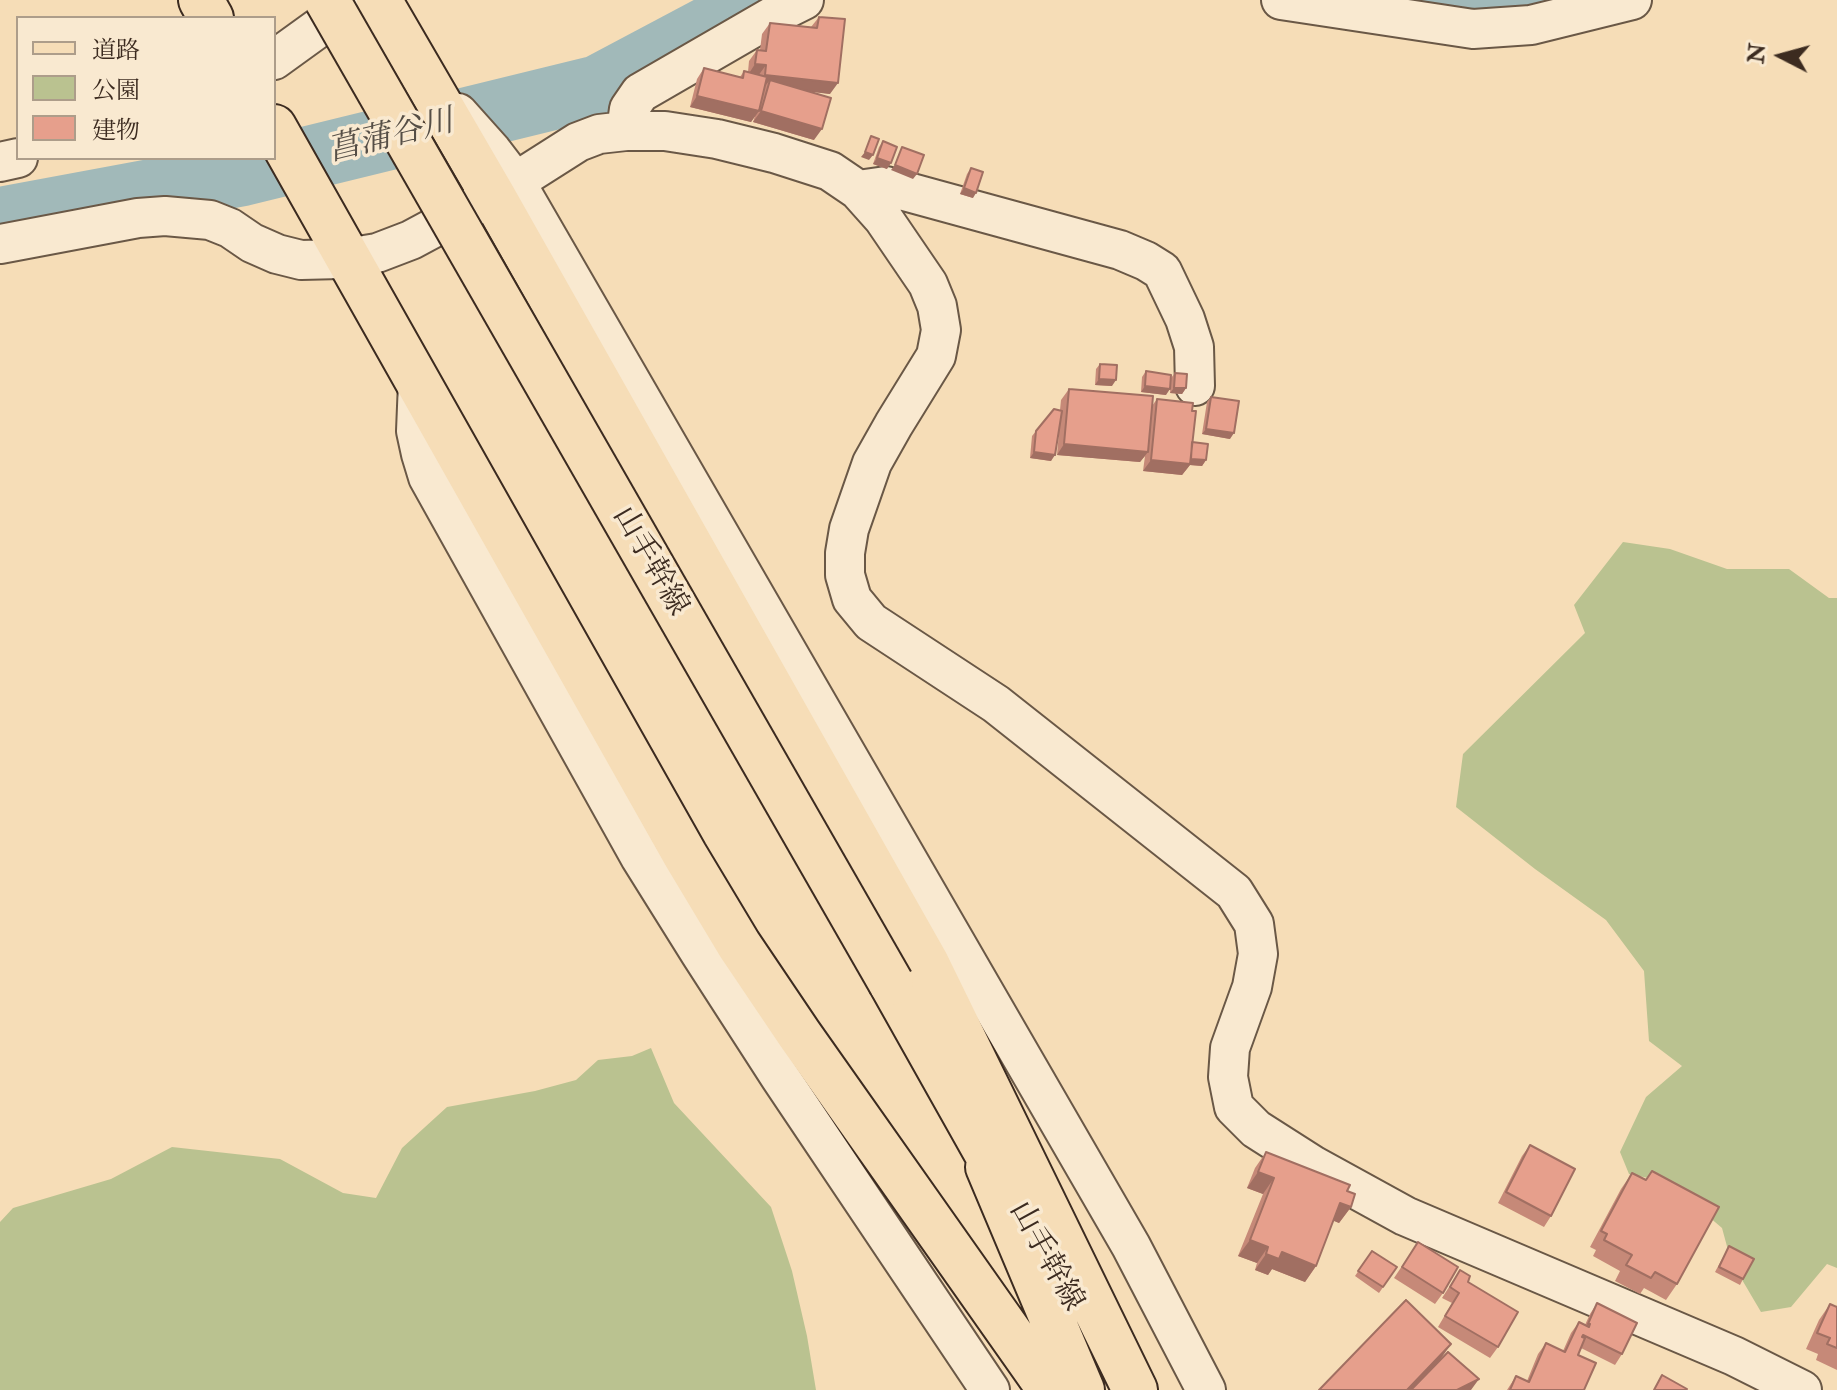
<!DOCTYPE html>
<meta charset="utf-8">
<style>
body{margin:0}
#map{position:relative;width:1837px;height:1390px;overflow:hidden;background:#f6ddb7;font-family:"IM FELL Double Pica","Noto Serif JP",serif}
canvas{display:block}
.legend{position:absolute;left:16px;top:16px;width:260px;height:144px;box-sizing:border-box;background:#f9e9d0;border:2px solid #ad9d8a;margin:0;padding:10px 14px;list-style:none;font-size:24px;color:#3c2b20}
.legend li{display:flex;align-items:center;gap:16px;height:40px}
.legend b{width:40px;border:2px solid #ad9d8a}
.north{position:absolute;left:1741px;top:16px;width:80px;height:80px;-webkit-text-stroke:6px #f9e9d0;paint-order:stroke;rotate:276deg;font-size:22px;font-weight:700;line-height:32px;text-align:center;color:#3c2b20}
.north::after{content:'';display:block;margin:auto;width:28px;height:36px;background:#3c2b20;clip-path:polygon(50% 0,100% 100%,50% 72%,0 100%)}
</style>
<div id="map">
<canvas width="1837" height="1390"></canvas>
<ul class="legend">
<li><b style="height:10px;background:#f6ddb7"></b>道路</li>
<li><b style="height:22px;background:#bac290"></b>公園</li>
<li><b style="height:22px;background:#e69f8c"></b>建物</li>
</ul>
<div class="north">N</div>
</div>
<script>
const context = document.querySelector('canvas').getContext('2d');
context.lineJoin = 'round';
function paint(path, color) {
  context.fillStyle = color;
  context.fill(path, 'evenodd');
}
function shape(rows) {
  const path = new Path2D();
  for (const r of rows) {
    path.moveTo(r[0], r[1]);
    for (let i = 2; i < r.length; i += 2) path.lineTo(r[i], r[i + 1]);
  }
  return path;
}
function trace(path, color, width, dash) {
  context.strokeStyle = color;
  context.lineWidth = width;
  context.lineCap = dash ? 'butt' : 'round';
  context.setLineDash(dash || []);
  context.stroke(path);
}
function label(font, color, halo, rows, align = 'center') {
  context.font = font + ' "IM FELL Double Pica","Noto Serif JP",serif';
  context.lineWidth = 7;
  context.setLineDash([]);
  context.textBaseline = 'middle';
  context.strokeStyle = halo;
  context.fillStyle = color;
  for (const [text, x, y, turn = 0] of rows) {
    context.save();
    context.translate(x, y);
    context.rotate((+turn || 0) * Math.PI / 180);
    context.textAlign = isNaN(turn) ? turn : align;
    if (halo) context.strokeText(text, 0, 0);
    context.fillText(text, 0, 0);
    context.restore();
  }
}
paint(shape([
 [1623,542,1670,549,1727,569,1789,569,1829,598,1837,598,1837,1268,1827,1264,1791,1307,1761,1312,1731,1261,1722,1228,1668,1182,1629,1174,1620,1152,1646,1097,1682,1066,1649,1041,1644,971,1606,920,1535,869,1456,807,1463,754,1585,633,1574,605],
 [651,1048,674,1103,771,1207,792,1271,807,1336,816,1390,0,1390,0,1222,13,1208,111,1179,172,1147,280,1159,343,1193,376,1198,402,1148,447,1107,535,1091,576,1080,598,1060,632,1056]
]), '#bac290');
trace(shape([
 [1404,0,1452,6,1510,9,1548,6,1572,0],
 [0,219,243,174,598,87,762,0]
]), '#a1b9b9', 64);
const minor = shape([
 [1281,0,1473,29,1531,25,1632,0],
 [274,60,357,0],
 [458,113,492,151,515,181,1131,1246,1206,1390],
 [626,131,629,109,640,93,780,12,804,0],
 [0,162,18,158],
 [858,190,886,186,1120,250,1146,261,1162,271,1185,319,1194,347,1195,386],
 [0,244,138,218,165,216,210,220,230,228,252,243,277,254,301,260,341,259,377,253,411,240,493,196,578,142,599,134,626,131,665,131,717,139,774,153,830,171,858,190,883,218,928,284,937,306,941,330,936,356,894,424,872,463,849,529,845,553,845,575,852,599,871,622,996,704,1234,892,1254,924,1258,954,1252,987,1230,1048,1228,1077,1234,1107,1256,1129,1314,1166,1405,1216,1734,1356,1802,1390],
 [418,382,416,431,421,454,428,477,640,857,700,953,780,1077,990,1390]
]);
const major = shape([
 [201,0,211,18],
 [379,0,493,196,926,962,1135,1390],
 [274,127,685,855,739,945,799,1034,1050,1390],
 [891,983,1009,1193],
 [988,1167,1082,1390]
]);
trace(minor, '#6a5846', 42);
trace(major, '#3c2b20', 48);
trace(minor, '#f9e9d0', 38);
trace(major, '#f6ddb7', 44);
const majorBridge = shape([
 [327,0,891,983]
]);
trace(majorBridge, '#3c2b20', 48, []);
trace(majorBridge, '#f6ddb7', 44);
paint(shape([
 [819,17,830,94,809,91,814,140,753,122,755,116,751,122,690,107,697,79,704,68,740,77,744,71,748,72,749,61,757,50,760,50,762,34,770,23,811,27],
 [883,141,887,169,873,164,879,147],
 [971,168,973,198,960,194,967,174],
 [1100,364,1112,386,1095,385,1096,369],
 [1146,371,1166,395,1141,392,1142,377],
 [1175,373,1186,388,1182,394,1170,393,1171,378],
 [1069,389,1152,406,1157,399,1192,411,1192,442,1206,460,1202,466,1190,465,1182,475,1143,471,1145,456,1140,462,1057,455,1059,432,1051,461,1030,458,1032,436,1054,409,1060,410,1061,400],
 [1211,397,1230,439,1202,434,1207,402],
 [1530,1145,1551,1216,1544,1227,1498,1203,1522,1156],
 [1266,1152,1347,1191,1351,1207,1339,1223,1333,1220,1316,1266,1305,1282,1272,1269,1268,1275,1255,1270,1257,1263,1238,1256,1263,1194,1247,1188,1255,1168],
 [1652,1171,1677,1284,1666,1300,1644,1288,1640,1294,1615,1281,1620,1271,1593,1256,1596,1250,1590,1247,1621,1189,1632,1173,1646,1180],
 [1418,1242,1443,1293,1435,1304,1394,1278],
 [1729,1246,1743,1279,1740,1285,1715,1272],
 [1372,1251,1397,1267,1379,1293,1355,1276],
 [1460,1270,1468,1282,1498,1347,1490,1358,1438,1327,1452,1303,1442,1298],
 [1597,1303,1622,1354,1615,1365,1581,1348,1578,1355,1584,1390,1507,1390,1516,1376,1527,1381,1538,1354,1546,1343,1563,1351,1571,1333,1579,1322,1585,1325,1590,1314],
 [1830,1304,1836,1307,1837,1305,1837,1370,1816,1360,1818,1354,1806,1349,1819,1320]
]), '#c68978');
paint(shape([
 [755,64,766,65,758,76,748,75],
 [765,75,838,83,830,94,768,87,770,80,765,86,757,85],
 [697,96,759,111,751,122,690,107],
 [761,111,822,129,814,140,753,122],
 [865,152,873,155,869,160,861,157],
 [877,158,891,163,887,169,873,164],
 [895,165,917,174,913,179,891,170],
 [964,188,976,193,973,198,960,194],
 [1099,379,1116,380,1112,386,1095,385],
 [1145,386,1170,389,1166,395,1141,392],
 [1174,388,1186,388,1182,394,1170,393],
 [1206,429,1234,433,1230,439,1202,434],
 [1064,444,1148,452,1140,462,1057,455],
 [1034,452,1055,455,1051,461,1030,458],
 [1190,459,1206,460,1202,466,1190,465,1182,475,1143,471,1151,460],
 [1258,1172,1274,1178,1263,1194,1247,1188],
 [1340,1203,1351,1207,1339,1223,1329,1219],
 [1250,1240,1268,1247,1257,1263,1238,1256],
 [1282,1252,1316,1266,1305,1282,1272,1269,1268,1275,1255,1270,1266,1254],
 [1451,1344,1440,1360,1411,1390,1407,1390],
 [1479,1379,1471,1390,1457,1390]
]), '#a16f62');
const building = shape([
 [819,17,845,19,838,83,765,75,766,65,755,64,757,50,766,51,770,23,817,28,819,17],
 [704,68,743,78,744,71,767,77,759,111,697,96,704,68],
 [770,80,831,98,822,129,761,111,770,80],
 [871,136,879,139,873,155,865,152,871,136],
 [883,141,897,147,891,163,877,158,883,141],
 [902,147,924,155,917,174,895,165,902,147],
 [971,168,983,172,976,193,964,188,971,168],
 [1100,364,1117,365,1116,380,1099,379,1100,364],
 [1146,371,1171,375,1170,389,1145,386,1146,371],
 [1175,373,1187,374,1186,388,1174,388,1175,373],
 [1069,389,1153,396,1148,452,1064,444,1069,389],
 [1211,397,1239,401,1234,433,1206,429,1211,397],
 [1157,399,1193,403,1192,411,1196,411,1190,464,1151,460,1157,399],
 [1054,409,1062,411,1055,455,1034,452,1036,431,1054,409],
 [1192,442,1208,444,1206,460,1191,459,1192,442],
 [1530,1145,1575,1169,1551,1216,1506,1192,1530,1145],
 [1266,1152,1350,1185,1347,1191,1355,1194,1351,1207,1340,1203,1316,1266,1282,1252,1279,1259,1266,1254,1268,1247,1250,1240,1274,1178,1258,1172,1266,1152],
 [1652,1171,1719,1207,1677,1284,1655,1272,1651,1278,1626,1265,1632,1255,1604,1240,1607,1234,1601,1231,1632,1173,1646,1180,1652,1171],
 [1418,1242,1458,1267,1443,1293,1402,1267,1418,1242],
 [1729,1246,1754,1259,1743,1279,1719,1267,1729,1246],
 [1372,1251,1397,1267,1383,1287,1358,1271,1372,1251],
 [1460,1270,1470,1276,1468,1282,1518,1312,1498,1347,1445,1316,1459,1293,1450,1287,1460,1270],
 [1406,1300,1451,1344,1407,1390,1319,1390,1406,1300],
 [1597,1303,1637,1323,1622,1354,1583,1335,1582,1337,1585,1338,1578,1355,1596,1363,1584,1390,1510,1390,1516,1376,1529,1382,1546,1343,1565,1352,1579,1322,1589,1327,1590,1324,1588,1324,1597,1303],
 [1830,1304,1837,1307,1837,1348,1827,1344,1830,1338,1817,1333,1830,1304],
 [1448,1352,1479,1379,1457,1390,1411,1390,1448,1352],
 [1662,1375,1687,1389,1686,1390,1654,1390,1662,1375]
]);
paint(building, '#e69f8c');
trace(building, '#a16f62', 2);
label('30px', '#3c2b20', '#f9e9d0', [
 ["山手幹線",649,562,60],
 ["山手幹線",1045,1257,61]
]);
label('italic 32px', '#554e46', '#f9e9d0', [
 ["菖蒲谷川",391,138,-14]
]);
</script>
